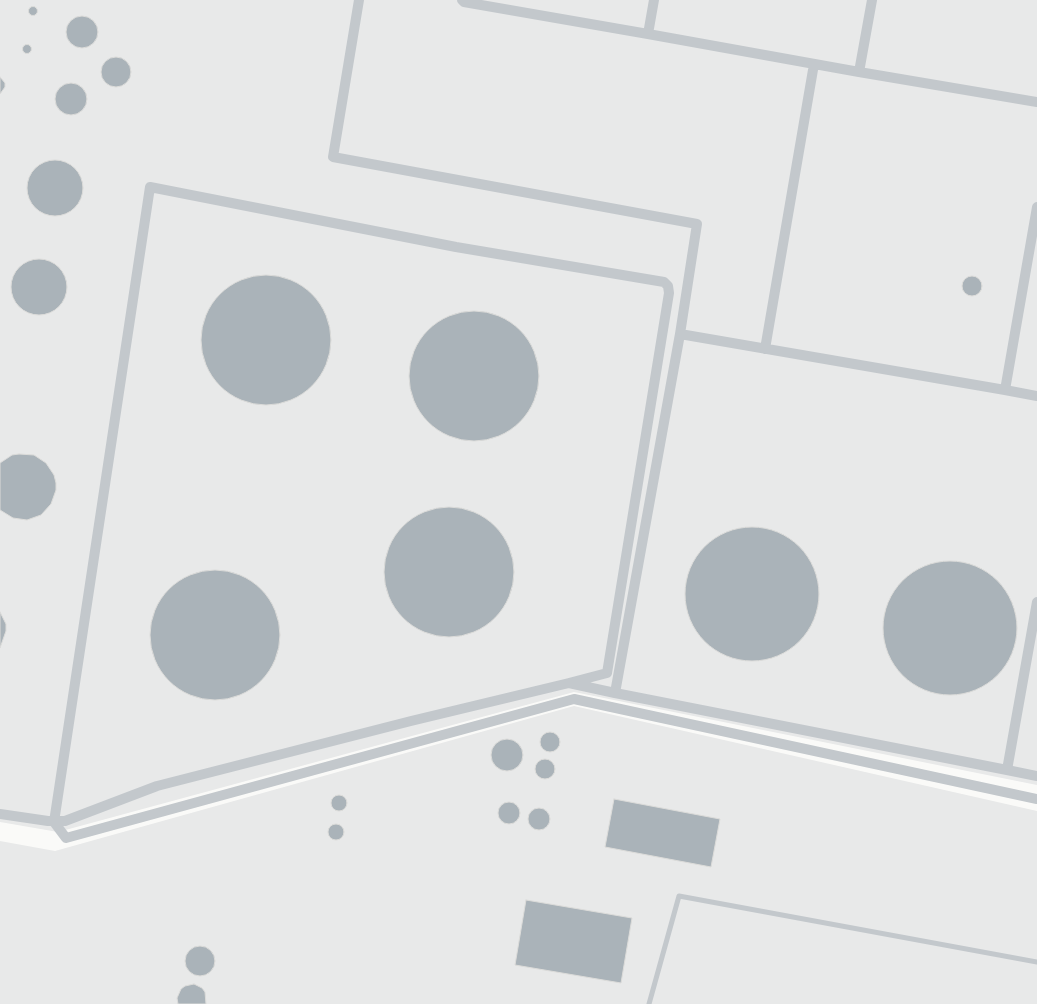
<!DOCTYPE html>
<style>
body{margin:0}
canvas{display:block;background:#fafaf8}
</style>
<canvas width="1037" height="1004"></canvas>
<script>
const context = document.querySelector('canvas').getContext('2d');
context.lineJoin = 'round';
function paint(path, color) {
  context.fillStyle = color;
  context.fill(path, 'evenodd');
}
function shape(rows) {
  const path = new Path2D();
  for (const r of rows) {
    if (r.length === 3) {
      path.moveTo(r[0] + r[2], r[1]);
      path.arc(r[0], r[1], r[2], 0, 2 * Math.PI);
      continue;
    }
    path.moveTo(r[0], r[1]);
    for (let i = 2; i < r.length; i += 2) path.lineTo(r[i], r[i + 1]);
  }
  return path;
}
function trace(path, color, width, dash) {
  context.strokeStyle = color;
  context.lineWidth = width;
  context.lineCap = dash ? 'butt' : 'round';
  context.setLineDash(dash || []);
  context.stroke(path);
}
paint(shape([
 [0,0,1037,0,1037,785,574,692,58,832,0,822],
 [574,706,1037,811,1037,1004,0,1004,0,841,55,851]
]), '#e8e9e9');
const building = shape([
 [33,11,4.5],
 [82,32,16],
 [27,49,4.5],
 [116,72,15],
 [0,77,5,83,5,87,0,94,0,77],
 [71,99,16],
 [55,188,28],
 [39,287,28],
 [266,340,65],
 [972,286,10],
 [474,376,65],
 [19,454,34,455,46,463,54,475,56,483,56,490,51,504,41,515,27,520,13,518,0,510,0,463,12,455,19,454],
 [449,572,65],
 [752,594,67],
 [950,628,67],
 [215,635,65],
 [0,612,6,624,6,631,0,648,0,612],
 [550,742,10],
 [507,755,16],
 [545,769,10],
 [339,803,8],
 [614,799,720,819,711,867,605,847,614,799],
 [509,813,11],
 [539,819,11],
 [336,832,8],
 [526,900,632,918,621,983,515,965,526,900],
 [200,961,15],
 [194,984,202,988,205,992,206,1004,178,1004,177,998,181,989,185,986,194,984]
]);
paint(building, '#aab3b9');
trace(building, '#dcdcda', 1);
trace(shape([
 [649,1004,679,896,1037,962]
]), '#c3c8cc', 5);
trace(shape([
 [359,0,333,157,697,224,680,334],
 [462,0,464,2,648,34],
 [654,0,648,34,859,72],
 [872,0,859,72,1037,102],
 [1037,207,1005,390,1037,396],
 [765,349,814,64],
 [1005,390,680,334,615,693,1007,770],
 [1037,602,1007,770,1037,776],
 [569,683,607,673,669,293,668,286,664,282,456,247,150,187,54,822,66,838,574,699,1037,799],
 [0,814,48,821,65,821,157,786,411,721,569,683,615,693]
]), '#c3c8cc', 10);
</script>
